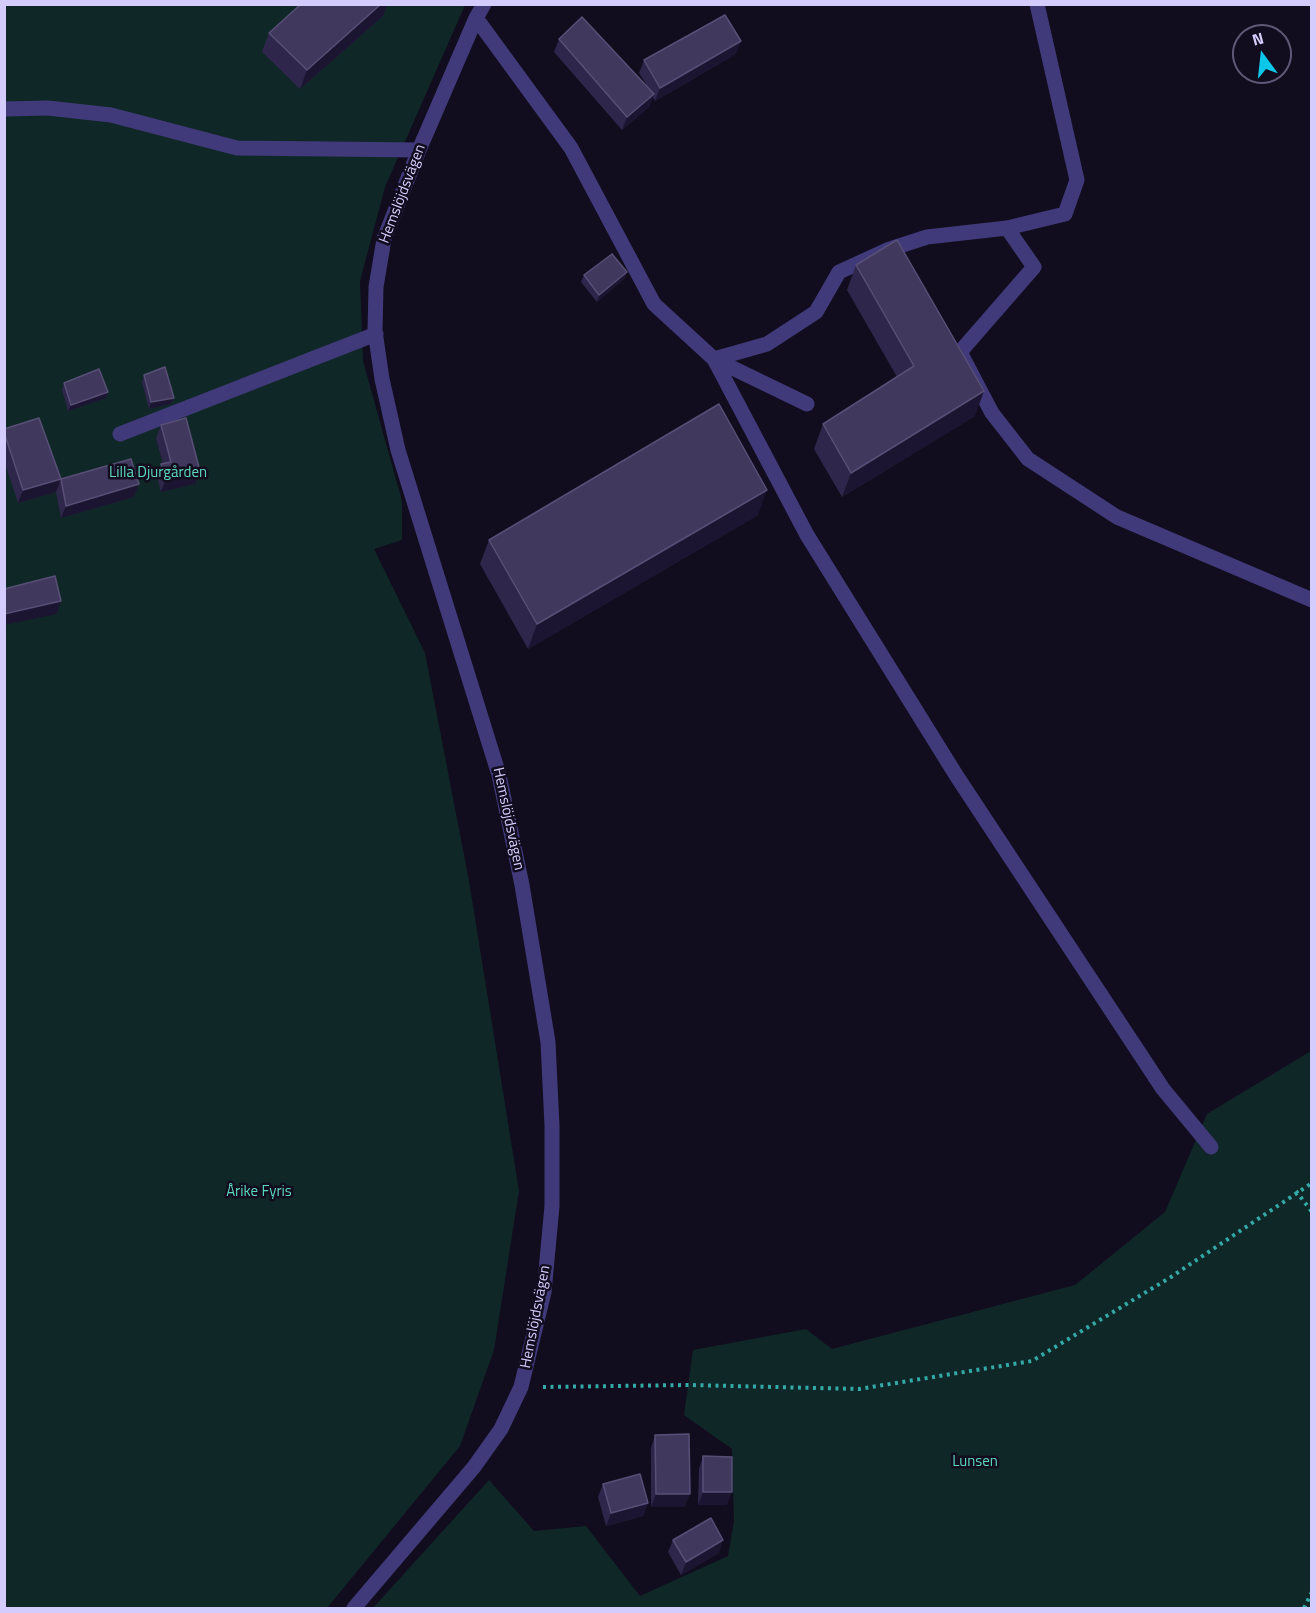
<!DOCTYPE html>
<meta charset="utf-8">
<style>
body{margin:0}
#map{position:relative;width:1316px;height:1613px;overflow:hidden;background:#110d1e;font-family:"Titillium Web",sans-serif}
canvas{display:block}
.frame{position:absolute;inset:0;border:6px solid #d4ccfc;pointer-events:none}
.north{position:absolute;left:1232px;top:24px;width:60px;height:60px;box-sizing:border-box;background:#110d1e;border:2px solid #5f5977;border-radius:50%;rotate:345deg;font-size:16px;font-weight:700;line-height:24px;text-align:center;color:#d4ccfc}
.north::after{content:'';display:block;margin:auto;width:21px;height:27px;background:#0cc7e9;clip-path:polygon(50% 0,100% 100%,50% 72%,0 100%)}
</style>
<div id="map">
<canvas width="1316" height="1613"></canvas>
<div class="frame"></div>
<div class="north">N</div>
</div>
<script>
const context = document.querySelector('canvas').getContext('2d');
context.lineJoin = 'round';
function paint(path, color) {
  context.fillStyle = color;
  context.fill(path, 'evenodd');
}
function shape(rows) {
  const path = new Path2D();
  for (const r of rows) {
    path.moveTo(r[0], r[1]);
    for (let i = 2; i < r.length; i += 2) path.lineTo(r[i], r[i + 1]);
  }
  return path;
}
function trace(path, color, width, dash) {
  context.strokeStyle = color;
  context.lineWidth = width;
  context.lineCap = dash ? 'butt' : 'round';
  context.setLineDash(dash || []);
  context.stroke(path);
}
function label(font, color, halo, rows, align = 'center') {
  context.font = font + ' "Titillium Web",sans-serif';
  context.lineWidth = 5;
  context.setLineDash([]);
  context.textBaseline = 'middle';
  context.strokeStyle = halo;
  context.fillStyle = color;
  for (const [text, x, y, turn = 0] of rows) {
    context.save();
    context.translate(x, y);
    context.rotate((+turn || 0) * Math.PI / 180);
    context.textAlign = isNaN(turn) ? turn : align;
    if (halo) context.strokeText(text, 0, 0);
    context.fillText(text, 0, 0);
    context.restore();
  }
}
paint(shape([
 [4,5,465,5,385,187,360,281,363,361,402,501,402,540,374,549,425,653,469,881,519,1191,494,1350,460,1446,327,1608,5,1608],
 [1311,1051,1311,1608,373,1608,489,1480,534,1531,586,1526,640,1596,728,1556,734,1521,732,1449,684,1415,693,1350,806,1329,832,1349,1075,1285,1165,1212,1207,1114]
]), '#102727');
trace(shape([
 [1296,1191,1312,1212],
 [543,1387,689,1385,859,1389,1032,1361,1171,1277,1312,1183],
 [1304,1608,1312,1592]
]), '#33a9a8', 4, [3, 4.5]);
trace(shape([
 [1037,4,1077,180,1065,214,1007,228,927,237,887,250,839,272,816,312,767,344,714,359,807,535,956,775,1163,1089,1211,1147],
 [476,18,571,148,654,304,714,359,807,404],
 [4,109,48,108,111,115,237,148,419,150],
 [1007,228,1034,267,960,352,992,413,1028,459,1117,517,1312,600],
 [120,434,376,334],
 [354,1608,474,1467,501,1429,521,1387,544,1292,552,1206,552,1126,548,1042,522,885,499,775,398,450,382,379,375,331,376,287,384,239,419,150,476,18,484,4]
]), '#403a7a', 15);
paint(shape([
 [301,4,387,4,383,16,300,89,262,52,269,33],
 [559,39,648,87,639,73,644,60,736,54,655,101,653,97,649,107,622,130,554,52],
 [856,265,975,416,842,497,814,449,823,424,897,377,847,290],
 [627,272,624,279,597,302,581,282,584,275],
 [144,375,174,398,171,404,149,409,142,382],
 [64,383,108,392,106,398,68,411,62,390],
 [161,425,195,484,161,492,157,477,161,464,163,464,156,438],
 [4,429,61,479,56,492,18,503,4,460],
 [61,479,139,484,134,497,61,518,56,492],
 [758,515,528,649,480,564,489,540],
 [655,1435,685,1507,651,1507,651,1448],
 [703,1456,727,1505,698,1505,699,1469],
 [603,1484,648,1503,643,1516,606,1526,598,1497],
 [673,1540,719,1553,681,1575,668,1552]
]), '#2f264b');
paint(shape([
 [381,4,387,4,383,16,300,89,307,70],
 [741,41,736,54,655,101,660,88],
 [654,94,649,107,622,130,627,117],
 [627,272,624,279,597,302,599,295],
 [984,391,975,416,842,497,851,473],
 [108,392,106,398,68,411,71,405],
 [174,398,171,404,149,409,151,402],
 [200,471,195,484,161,492,166,479],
 [61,479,56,492,18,503,23,490],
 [139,484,134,497,61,518,66,506],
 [767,490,758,515,528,649,537,624],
 [61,601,57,614,4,625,4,614],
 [703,1492,732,1492,727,1505,698,1505],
 [656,1494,690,1494,685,1507,651,1507],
 [648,1503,643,1516,606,1526,611,1513],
 [723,1540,719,1553,681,1575,686,1562]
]), '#1c1531');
const building = shape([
 [301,4,381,4,307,70,269,33,301,4],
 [725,15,741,41,660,88,644,60,725,15],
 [582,17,654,94,627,117,559,39,582,17],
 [897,240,984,391,851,473,823,424,914,366,856,265,897,240],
 [612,254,627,272,599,295,584,275,612,254],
 [165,367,174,398,151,402,144,375,165,367],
 [99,369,108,392,71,405,64,383,99,369],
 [719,404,767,490,537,624,489,540,719,404],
 [39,418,61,479,23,490,4,432,4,429,39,418],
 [186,418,200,471,166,479,161,464,171,462,161,425,186,418],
 [131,459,139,484,66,506,61,479,131,459],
 [55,576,61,601,4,614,4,589,55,576],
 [689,1434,690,1494,656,1494,655,1435,689,1434],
 [703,1456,732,1457,732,1492,703,1492,703,1456],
 [640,1474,648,1503,611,1513,603,1484,640,1474],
 [711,1518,723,1540,686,1562,673,1540,711,1518]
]);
paint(building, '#41385e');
trace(building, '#584f77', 1.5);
label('15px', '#d4ccfc', '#110d1e', [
 ["Hemslöjdsvägen",403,194,-69],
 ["Hemslöjdsvägen",508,819,78],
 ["Hemslöjdsvägen",536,1317,-79]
]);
label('15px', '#5dd8bf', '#110d1e', [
 ["Lilla Djurgården",158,473],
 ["Årike Fyris",259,1192],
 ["Lunsen",975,1462]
]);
</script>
